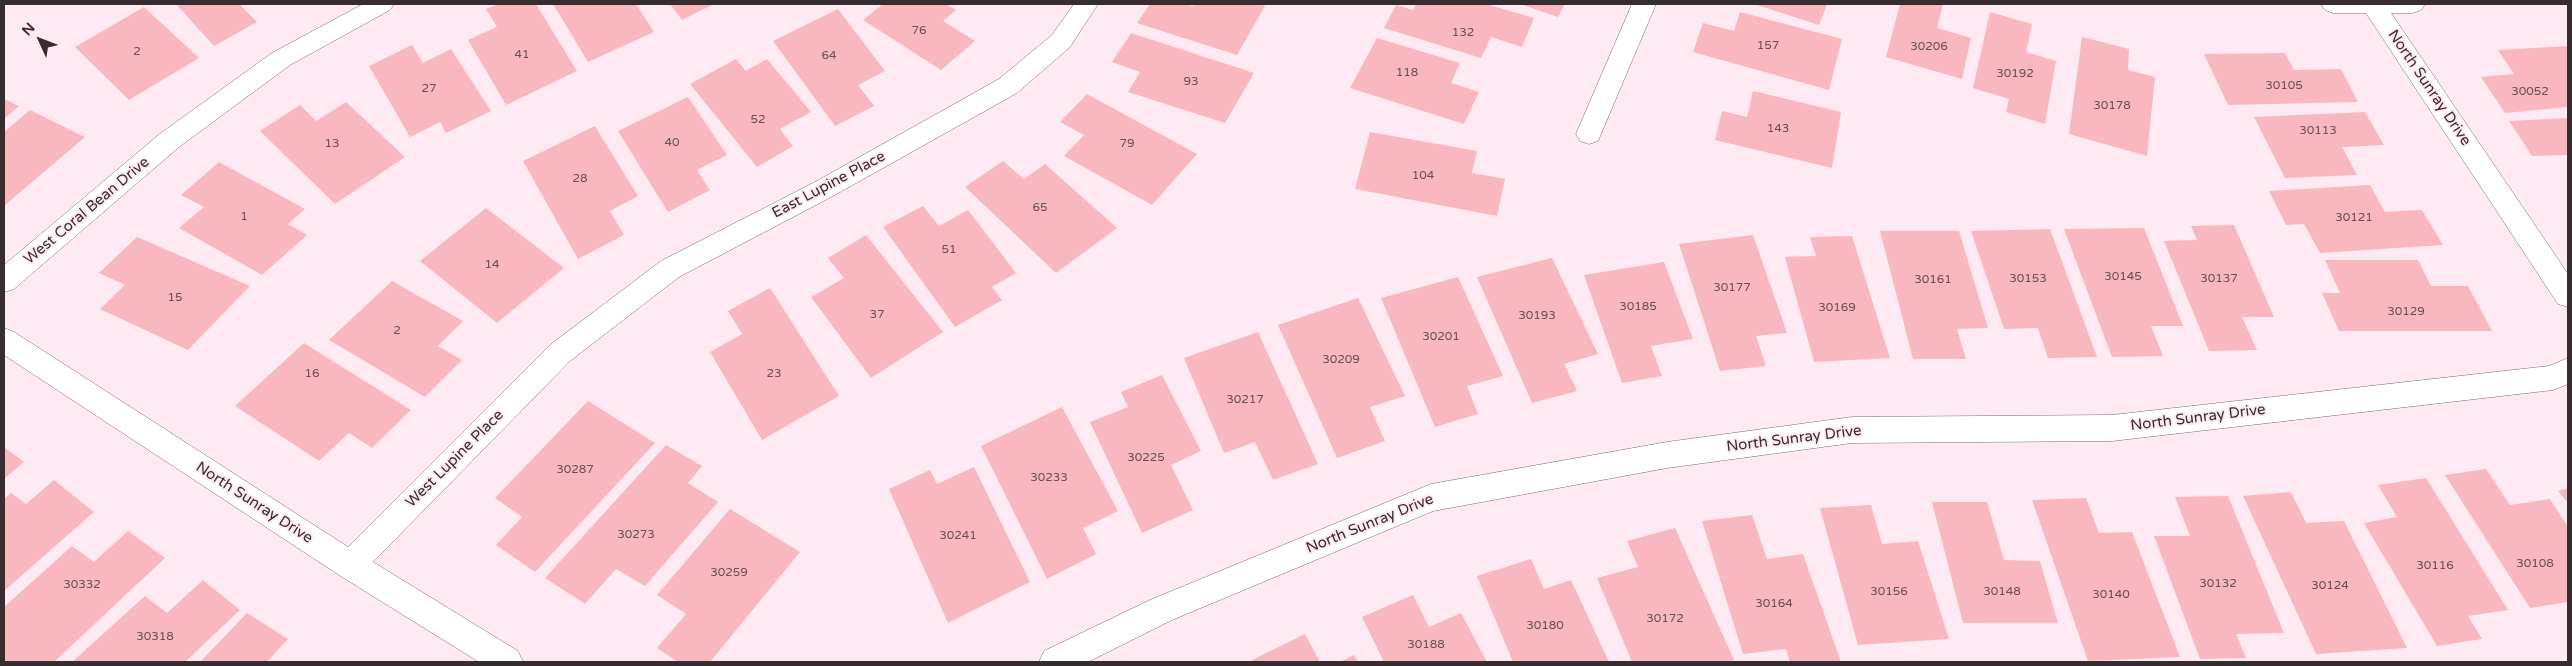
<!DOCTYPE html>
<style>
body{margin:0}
#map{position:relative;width:2572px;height:666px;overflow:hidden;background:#ffe9f2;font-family:"Varela Round",sans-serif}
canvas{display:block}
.frame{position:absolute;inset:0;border:5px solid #372d31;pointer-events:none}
.north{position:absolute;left:15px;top:15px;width:50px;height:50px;-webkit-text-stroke:4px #ffe9f2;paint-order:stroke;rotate:313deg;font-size:14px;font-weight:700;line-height:20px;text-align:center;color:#372d31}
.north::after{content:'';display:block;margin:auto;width:18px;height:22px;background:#372d31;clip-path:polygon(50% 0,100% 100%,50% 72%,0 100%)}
</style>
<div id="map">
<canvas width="2572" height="666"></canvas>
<div class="frame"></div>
<div class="north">N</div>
</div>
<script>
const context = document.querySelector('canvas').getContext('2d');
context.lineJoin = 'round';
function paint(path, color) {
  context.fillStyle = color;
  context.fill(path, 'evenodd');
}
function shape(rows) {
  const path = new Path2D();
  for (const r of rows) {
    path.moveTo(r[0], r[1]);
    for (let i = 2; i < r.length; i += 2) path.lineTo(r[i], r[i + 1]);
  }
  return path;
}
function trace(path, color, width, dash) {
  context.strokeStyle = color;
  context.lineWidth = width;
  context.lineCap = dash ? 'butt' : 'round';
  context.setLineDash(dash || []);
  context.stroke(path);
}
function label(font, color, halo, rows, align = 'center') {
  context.font = font + ' "Varela Round",sans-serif';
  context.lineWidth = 4;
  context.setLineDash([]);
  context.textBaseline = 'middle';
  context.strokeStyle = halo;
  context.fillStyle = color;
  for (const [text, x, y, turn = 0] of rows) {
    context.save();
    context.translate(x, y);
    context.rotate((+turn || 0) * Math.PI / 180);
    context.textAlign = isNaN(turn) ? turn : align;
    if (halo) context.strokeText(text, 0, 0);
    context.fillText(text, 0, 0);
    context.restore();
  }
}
paint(shape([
 [176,4,244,4,241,6,257,22,214,46],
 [499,4,536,4,577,71,506,105,468,40,497,27,486,9],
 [553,4,636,4,654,32,588,62],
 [670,4,714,4,682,20],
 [883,4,946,4,956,10,943,21,975,41,941,70,863,20],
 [1150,4,1184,4,1193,6,1195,4,1259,4,1265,6,1237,55,1137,23],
 [1416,4,1486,4,1534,18,1522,47,1491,37,1481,58,1384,28,1396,5,1413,10],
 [1520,4,1565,4,1558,17],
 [1754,4,1827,4,1819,25],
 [1900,4,1943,4,1937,28,1971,38,1962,79,1886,57],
 [144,7,199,58,129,100,75,47],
 [838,9,885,71,858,85,874,106,835,126,773,41],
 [1740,12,1842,39,1829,90,1693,52,1703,23,1734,31],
 [1990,12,2032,24,2026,52,2056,61,2045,124,2006,112,2009,99,1973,88],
 [1131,33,1254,73,1225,123,1128,92,1140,72,1112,62],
 [2082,37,2129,49,2128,70,2155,77,2147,156,2069,134],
 [1377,38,1460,63,1451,83,1479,92,1464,124,1350,88],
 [412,45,423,63,451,49,491,111,446,133,440,122,410,137,369,66],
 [2568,46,2568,107,2505,113,2481,77,2514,74,2498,50],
 [2285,53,2294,70,2341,69,2358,102,2228,105,2204,54],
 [736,59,746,71,767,59,811,112,780,129,793,146,757,167,690,84],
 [1753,91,1841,112,1832,168,1715,140,1722,111,1747,117],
 [1087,94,1197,154,1152,205,1064,156,1084,135,1060,122],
 [688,97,727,155,697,170,710,190,668,212,618,131],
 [4,99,19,106,4,119],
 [346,102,405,157,335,204,260,131,300,105,316,121],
 [30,110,85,137,4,206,4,132],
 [2365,112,2384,145,2342,147,2357,175,2285,178,2254,117],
 [2568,118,2568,155,2532,156,2509,121],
 [595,126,638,196,610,211,624,235,578,259,523,161],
 [1370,132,1477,151,1472,173,1505,179,1497,216,1355,189],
 [1003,161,1024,179,1045,164,1117,228,1056,273,965,187],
 [219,162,305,209,288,224,307,235,262,275,179,228,204,207,181,195],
 [2370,185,2385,212,2422,210,2443,245,2320,253,2304,224,2286,225,2269,191],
 [923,206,939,226,968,210,1016,273,992,287,1002,300,955,327,883,227],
 [486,208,564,268,497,323,420,261],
 [2234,225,2274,317,2242,317,2257,350,2209,351,2164,241,2197,240,2191,226],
 [2144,228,2183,326,2151,326,2163,356,2112,357,2064,229],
 [2050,229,2097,357,2048,358,2038,328,2004,329,1971,231],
 [1880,231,1959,231,1988,328,1957,329,1966,359,1913,359],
 [866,235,943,332,871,378,811,297,844,278,828,258],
 [1753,235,1787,333,1756,336,1766,366,1720,371,1679,244],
 [1852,236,1890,358,1814,362,1785,257,1816,256,1810,237],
 [137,237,250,286,188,350,100,309,125,285,99,273],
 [1552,258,1598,354,1564,364,1577,391,1532,403,1477,277],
 [2325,260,2418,260,2431,286,2468,286,2492,331,2339,331,2322,293,2340,293],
 [1664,262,1693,339,1651,346,1662,376,1622,383,1584,275],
 [1458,277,1503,376,1467,386,1478,414,1435,427,1381,298],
 [392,281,463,321,438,346,462,360,425,397,329,340],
 [770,288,839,396,762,440,710,352,742,334,728,311],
 [1358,298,1405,396,1370,407,1385,441,1337,458,1278,325],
 [1258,332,1318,464,1273,480,1255,442,1224,453,1184,358],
 [304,343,411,410,372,448,349,433,319,461,235,406],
 [1162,375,1201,451,1171,465,1193,510,1142,533,1090,422,1128,407,1121,392],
 [588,401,655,443,535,572,496,545,522,517,495,498],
 [1062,407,1118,511,1083,528,1096,554,1047,579,981,446],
 [666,445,702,466,688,483,718,502,645,586,616,569,585,604,545,578],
 [4,447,24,462,4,479],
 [974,467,1030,582,948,623,889,489,930,470,937,484],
 [2486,469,2510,505,2550,499,2568,527,2568,602,2530,608,2445,475],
 [2426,478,2508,610,2468,616,2482,639,2437,646,2364,523,2397,517,2378,485],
 [54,480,94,512,4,591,4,499,11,493,26,504],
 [2568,488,2568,503,2558,491],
 [2291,492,2306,523,2344,521,2407,648,2316,654,2243,496],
 [2228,496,2284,633,2236,634,2246,658,2200,659,2154,536,2190,536,2175,497],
 [2086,498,2099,533,2132,532,2180,657,2088,661,2032,500],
 [1932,502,1987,502,2004,560,2040,561,2058,623,1963,623],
 [1871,505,1882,544,1918,541,1949,639,1858,645,1820,508],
 [730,509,800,552,710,662,678,662,657,648,686,614,657,595],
 [1752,515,1767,559,1803,554,1841,662,1790,662,1786,649,1743,654,1702,521],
 [1675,528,1734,660,1726,662,1632,662,1597,578,1638,567,1627,541],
 [128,531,165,558,54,662,4,662,4,607,72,546,94,562],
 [1531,559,1544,589,1571,580,1609,662,1513,662,1477,576],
 [203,580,240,610,185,662,72,662,145,596,167,613],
 [1413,595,1429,627,1461,613,1487,662,1384,662,1362,617],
 [247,613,288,639,267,662,200,662],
 [1305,634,1320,662,1253,662,1252,660],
 [1354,655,1358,662,1340,662]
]), '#f9b7bf');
const minor = shape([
 [363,4,394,4,390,10,290,65,179,147,14,289,4,292,4,265,161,133,272,53,363,4],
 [1074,4,1098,4,1070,47,1017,93,833,196,679,277,570,361,373,562,518,651,523,662,479,662,339,575,4,355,4,328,14,332,348,547,550,345,661,261,815,182,999,79,1052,35,1074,4],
 [1632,4,1656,4,1598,141,1589,144,1580,141,1576,134,1632,4],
 [2321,4,2425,4,2421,10,2413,13,2391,13,2568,274,2568,307,2558,304,2366,13,2333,13,2325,10,2321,4],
 [2568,358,2568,384,2553,390,2112,441,1852,443,1667,468,1433,511,1172,620,1088,662,1039,662,1044,651,1150,600,1431,484,1667,442,1852,417,2112,415,2549,366,2568,358]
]);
trace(minor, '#806973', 1);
paint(minor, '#fff');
label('12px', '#685054', null, [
 ["76",919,31],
 ["132",1463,33],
 ["157",1768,46],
 ["30206",1929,47],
 ["2",137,52],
 ["41",522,55],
 ["64",829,56],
 ["118",1407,73],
 ["30192",2015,74],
 ["93",1191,82],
 ["30105",2284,86],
 ["27",429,89],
 ["30052",2530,92],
 ["30178",2112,106],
 ["52",758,120],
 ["143",1778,129],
 ["30113",2318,131],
 ["40",672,143],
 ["13",332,144],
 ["79",1127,144],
 ["104",1423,176],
 ["28",580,179],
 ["65",1040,208],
 ["1",244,217],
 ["30121",2354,218],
 ["51",949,250],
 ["14",492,265],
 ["30145",2123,277],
 ["30153",2028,279],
 ["30137",2219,279],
 ["30161",1933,280],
 ["30177",1732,288],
 ["15",175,298],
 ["30185",1638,307],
 ["30169",1837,308],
 ["30129",2406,312],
 ["37",877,315],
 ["30193",1537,316],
 ["2",397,331],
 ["30201",1441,337],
 ["30209",1341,360],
 ["16",312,374],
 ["23",774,374],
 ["30217",1245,400],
 ["30225",1146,458],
 ["30287",575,470],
 ["30233",1049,478],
 ["30273",636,535],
 ["30241",958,536],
 ["30108",2535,564],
 ["30116",2435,566],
 ["30259",729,573],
 ["30132",2218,584],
 ["30332",82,585],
 ["30124",2330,586],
 ["30156",1889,592],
 ["30148",2002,592],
 ["30140",2111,595],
 ["30164",1774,604],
 ["30172",1665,619],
 ["30180",1545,626],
 ["30318",155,637],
 ["30188",1426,645]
]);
label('15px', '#372d31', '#ffe9f2', [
 ["North Sunray Drive",2429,88,56],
 ["East Lupine Place",829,185,-28],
 ["West Coral Bean Drive",87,211,-40],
 ["North Sunray Drive",2198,418,-7],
 ["North Sunray Drive",1794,439,-7],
 ["West Lupine Place",455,459,-45],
 ["North Sunray Drive",254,503,33],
 ["North Sunray Drive",1370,524,-22]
]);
</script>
